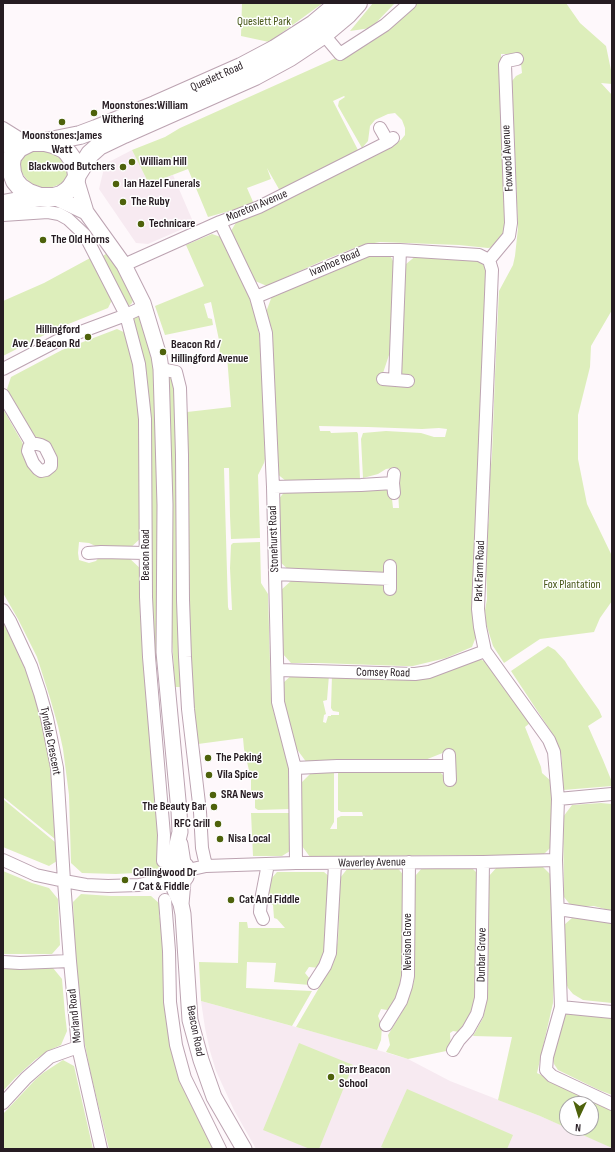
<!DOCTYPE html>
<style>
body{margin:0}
#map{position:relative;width:615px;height:1152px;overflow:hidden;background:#fef8fb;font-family:"Sofia Sans Condensed",sans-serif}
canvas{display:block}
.frame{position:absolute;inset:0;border:4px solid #261c22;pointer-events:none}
.north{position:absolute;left:559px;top:1096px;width:40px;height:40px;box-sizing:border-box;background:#fff;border:1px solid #a8a4a7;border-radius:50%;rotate:184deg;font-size:11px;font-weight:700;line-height:16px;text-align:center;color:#261c22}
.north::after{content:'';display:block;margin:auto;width:14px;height:18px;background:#4e620b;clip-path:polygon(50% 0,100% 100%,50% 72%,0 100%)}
</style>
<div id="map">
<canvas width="615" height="1152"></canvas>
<div class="frame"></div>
<div class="north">N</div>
</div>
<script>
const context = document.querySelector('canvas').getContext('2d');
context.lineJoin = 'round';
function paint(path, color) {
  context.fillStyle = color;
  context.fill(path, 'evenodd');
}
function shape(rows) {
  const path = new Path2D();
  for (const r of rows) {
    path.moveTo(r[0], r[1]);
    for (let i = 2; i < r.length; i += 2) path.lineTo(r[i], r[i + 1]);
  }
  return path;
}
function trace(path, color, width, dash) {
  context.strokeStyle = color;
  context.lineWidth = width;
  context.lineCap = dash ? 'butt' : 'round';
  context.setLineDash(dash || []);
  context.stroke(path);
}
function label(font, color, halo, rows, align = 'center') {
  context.font = font + ' "Sofia Sans Condensed",sans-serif';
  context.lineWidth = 3;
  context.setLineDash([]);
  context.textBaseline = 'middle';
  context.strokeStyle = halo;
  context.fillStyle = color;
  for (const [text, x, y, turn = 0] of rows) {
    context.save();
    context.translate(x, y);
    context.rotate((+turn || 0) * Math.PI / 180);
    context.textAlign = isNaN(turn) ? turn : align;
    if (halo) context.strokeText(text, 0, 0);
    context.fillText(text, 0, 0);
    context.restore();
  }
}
paint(shape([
 [132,150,149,184,173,175,194,224,148,244,136,243,99,189,105,164],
 [201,1001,343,1040,408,1059,450,1081,540,1116,600,1142,612,1148,612,1149,256,1149,234,1110,216,1071,210,1051,205,1028]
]), '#f7eaf1');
paint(shape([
 [242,3,323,3,269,42,241,36],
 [373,3,395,3,371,28,350,31],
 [415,3,566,3,580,23,606,46,612,75,612,84,601,83,612,95,612,310,591,346,590,367,578,415,578,459,587,504,612,556,612,601,600,618,594,632,540,639,504,663,493,646,489,633,486,623,485,610,487,599,486,559,488,539,487,530,489,520,490,475,492,455,495,375,499,291,513,265,515,256,518,228,512,81,516,76,522,73,520,54,501,54,508,226,494,247,488,248,459,245,380,242,363,245,349,250,324,260,267,286,255,281,231,231,238,219,386,146,401,140,405,135,405,128,402,120,395,113,388,114,375,120,370,126,368,141,362,148,338,106,339,101,345,97,344,96,333,101,358,150,280,191,267,168,271,179,247,188,254,204,208,217,188,169,149,184,132,150,165,137,180,128,336,58],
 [42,149,67,160,69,174,63,183,50,188,43,188,30,183,21,172,20,164,22,157,26,153],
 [212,234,221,237,248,295,252,304,259,334,261,355,265,459,264,463,258,475,260,538,231,539,230,516,229,468,224,468,228,607,229,610,232,610,230,568,231,545,233,543,260,542,261,583,268,594,271,697,274,713,288,763,289,785,290,809,258,810,255,808,255,794,251,794,251,779,244,749,243,738,198,744,193,697,189,643,187,412,231,407,227,356,220,355,219,340,211,302,204,304,208,318,212,319,213,325,165,335,155,306,204,286,186,245],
 [107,253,110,253,133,300,132,303,128,307,102,258,103,256],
 [380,254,390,255,396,267,391,349,382,376,402,375,399,367,406,264,417,255,477,258,488,270,477,634,472,647,446,658,413,666,403,666,319,663,291,663,282,653,280,591,292,580,382,582,385,587,385,592,392,593,384,572,352,571,291,572,279,561,277,501,286,490,384,488,388,490,392,499,393,508,399,508,398,491,398,468,392,468,386,469,378,474,363,478,361,439,363,433,386,431,421,433,434,437,445,437,447,429,439,428,422,429,368,427,319,426,320,431,330,431,331,433,357,432,358,434,360,479,286,481,276,473,271,332,266,312,272,296,366,257],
 [92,257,113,298,108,308,56,329,3,356,3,301,44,283],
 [139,315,155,352,164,661,153,662,149,517,131,318],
 [117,329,128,334,138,374,143,536,127,551,102,549,89,543,79,542,78,553,79,560,89,563,96,561,100,556,128,557,142,570,160,849,160,866,154,872,116,874,82,873,71,863,69,795,63,749,58,726,50,698,37,657,18,619,3,593,3,409,22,442,32,464,52,469,34,435,7,389,11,377,62,350],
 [168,374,175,375,184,687,175,687,171,621],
 [3,621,26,671,38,706,45,734,50,764,55,839,3,797],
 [548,646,555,650,565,661,568,666,599,710,602,717,588,726,603,760,612,782,612,786,563,790,562,762,561,753,554,736,511,671],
 [476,658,490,663,530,723,525,727,541,767,542,773,551,781,552,846,543,855,453,855,310,857,302,846,301,783,313,771,334,771,334,822,330,829,337,829,337,818,341,816,363,816,362,812,341,812,338,810,338,771,439,771,444,776,454,766,454,752,451,751,445,752,420,762,307,763,296,748,285,706,283,683,294,673,329,675,327,700,323,701,326,714,324,715,323,722,326,723,328,716,331,716,331,715,339,715,339,712,333,711,331,708,332,675,392,677],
 [3,799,55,842,57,861,49,866,3,847],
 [601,803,612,804,612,911,594,906,572,907,564,897,563,817,572,805],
 [251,813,290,813,290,851,282,856,253,856],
 [396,866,405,877,404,983,390,1009,387,1010,381,1009,378,1016,382,1026,381,1040,377,1050,296,1027,333,964,338,940,340,878,348,868],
 [535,866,543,867,553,877,554,977,553,1003,537,1073,612,1108,612,1148,540,1116,498,1100,512,1037,473,1036,483,1018,487,1000,488,990,489,876,497,867],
 [567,1104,591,1104,591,1128,567,1128],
 [423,867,471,867,480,876,479,962,473,1015,459,1032,453,1031,450,1033,451,1050,408,1059,386,1052,390,1045,388,1035,402,1012,412,988,414,981,415,876],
 [3,871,32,883,49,888,58,899,60,945,52,954,3,954],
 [277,872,324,872,331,878,328,938,321,968,309,967,305,973,310,979,310,985,274,982,276,963,247,962,246,988,312,991,292,1026,201,1001,199,962,238,963,239,922,247,922,248,928,285,928,277,919,274,918,273,905,266,902,271,879],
 [81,894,111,896,151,896,160,904,159,916,163,926,175,1060,190,1102,203,1128,216,1149,109,1149,91,1075,82,1030,75,957,73,902],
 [572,918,601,920,612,924,612,1003,583,1000,573,994,568,988,566,983,564,925],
 [53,968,62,979,65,1014,67,1031,61,1045,50,1050,36,1059,15,1078,3,1091,3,969],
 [571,1011,612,1015,612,1095,599,1090,558,1070,554,1064,552,1056,561,1018],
 [299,1043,353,1065,319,1149,310,1149,263,1130],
 [63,1060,74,1066,93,1149,3,1149,3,1114,35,1080,43,1073],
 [407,1089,513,1135,507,1149,386,1149,381,1147]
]), '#deb');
const minor = shape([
 [319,29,340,54,385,25,410,3],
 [3,128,19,138,31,142],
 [3,128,12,157],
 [380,128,388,142],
 [3,215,48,212,59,214,68,219,85,235,126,315,139,364,145,419,146,597,149,657,164,835,163,861],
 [220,222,256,297,266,333,273,487,278,702,295,768,296,863],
 [489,260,492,270,478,609,480,627,485,651,549,740,554,752,558,799,556,860,561,1007,547,1057,546,1070,552,1076,612,1104],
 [489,260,509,236,511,223,505,65,507,61,517,59],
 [124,265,220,222,259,207,388,142,393,138],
 [256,297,368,250,400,250,479,255,489,260],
 [3,369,59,340,126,315,139,309,143,303],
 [161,369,176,372,180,388,182,455,183,600,185,657,188,709,200,812,202,848,206,866],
 [383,379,408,381],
 [395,380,400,250],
 [3,395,32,444],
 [32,444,37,444,41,445,45,447,51,459,51,466,46,470,41,471,38,469,33,463,28,451,29,447,32,444],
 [394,474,393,483,394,493],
 [273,487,361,485,393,483],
 [88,553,101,552,145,553],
 [390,566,390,589],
 [275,574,390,579],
 [3,610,10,621,31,666,40,693,47,718,57,768,64,881,70,961,78,1047,101,1149],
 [278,670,415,674,429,672,485,651],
 [449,755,450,780],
 [295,768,337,766,449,766],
 [558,799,612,794],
 [3,860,36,875,64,881,86,885,108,886,139,885,169,878],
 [188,870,206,866,296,863,483,862,556,860],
 [165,900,169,951,170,1002,176,1045,185,1078,220,1149],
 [558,909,612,917],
 [263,919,260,912,261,900,268,864],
 [3,962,20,963,70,961],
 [314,983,325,966,330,953,335,864],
 [561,1007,612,1012],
 [386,1025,401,1001,406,986,408,976,409,862],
 [453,1050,459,1040,468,1030,477,1014,481,998,483,862],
 [3,1103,26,1078,50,1057,78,1047]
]);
const major = shape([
 [76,179,86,212,124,265,143,303,159,356,161,369,165,505,164,652,179,811,180,832,172,865,169,870,168,874,181,904],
 [54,197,86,212],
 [180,844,183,863,186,866,188,870,186,877,183,881,181,904,183,914,190,1020,201,1060,214,1097,244,1149]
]);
const highway = shape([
 [31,142,45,142,53,144,64,149,68,153,75,163,77,175,76,179,71,187,67,191,61,195,54,197,40,197,29,193,20,187,15,181,12,173,11,164,12,157,19,148,31,142],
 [45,142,80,135,96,129,155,105,241,67,275,49,314,24,339,3],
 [77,175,90,154,99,146,124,134,255,76,290,57,323,35,348,14,358,3],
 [3,204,40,197]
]);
trace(minor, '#bca3b1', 14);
trace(major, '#bca3b1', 17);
trace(highway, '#bca3b1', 20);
trace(minor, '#fff', 12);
trace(major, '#fff', 15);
trace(highway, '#fff', 18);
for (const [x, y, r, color] of [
 [94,113,4,"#4e620b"],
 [62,122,4,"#4e620b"],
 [132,162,4,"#4e620b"],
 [123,167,4,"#4e620b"],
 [116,184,4,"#4e620b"],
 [123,202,4,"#4e620b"],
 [141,224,4,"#4e620b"],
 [43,240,4,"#4e620b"],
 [88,337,4,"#4e620b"],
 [163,352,4,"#4e620b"],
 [208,758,4,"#4e620b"],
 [209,775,4,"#4e620b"],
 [213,795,4,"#4e620b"],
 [214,807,4,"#4e620b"],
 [218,824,4,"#4e620b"],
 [220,839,4,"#4e620b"],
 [125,880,4,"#4e620b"],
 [231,900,4,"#4e620b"],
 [331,1077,4,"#4e620b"]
]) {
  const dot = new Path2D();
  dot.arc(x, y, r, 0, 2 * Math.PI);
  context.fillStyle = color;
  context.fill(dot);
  trace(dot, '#fff', 1.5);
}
label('12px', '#465617', '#fff', [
 ["Queslett Park",264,22],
 ["Fox Plantation",572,585]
]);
label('12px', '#261c22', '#fff', [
 ["Queslett Road",217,77,-24],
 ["Foxwood Avenue",508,158,-93],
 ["Moreton Avenue",257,206,-23],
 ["Ivanhoe Road",335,263,-23],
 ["Stonehurst Road",274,539,-92],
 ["Beacon Road",146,555,-90],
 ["Park Farm Road",480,571,-88],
 ["Comsey Road",383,673,1],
 ["Tyndale Crescent",50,741,79],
 ["Waverley Avenue",372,863,-1],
 ["Nevison Grove",408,942,-90],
 ["Dunbar Grove",482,955,-89],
 ["Morland Road",75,1016,-96],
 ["Beacon Road",195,1031,79]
]);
label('bold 12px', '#261c22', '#fff', [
 ["Moonstones:William",102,106],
 ["Withering",102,120],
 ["Moonstones:James",62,136,"center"],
 ["Watt",62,150,"center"],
 ["William Hill",140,162],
 ["Blackwood Butchers",115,167,"right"],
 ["Ian Hazel Funerals",124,184],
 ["The Ruby",131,202],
 ["Technicare",149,224],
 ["The Old Horns",51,240],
 ["Hillingford",80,330,"right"],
 ["Ave / Beacon Rd",80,344,"right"],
 ["Beacon Rd /",171,345],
 ["Hillingford Avenue",171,359],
 ["The Peking",216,758],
 ["Vila Spice",217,775],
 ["SRA News",221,795],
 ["The Beauty Bar",206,807,"right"],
 ["RFC Grill",210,824,"right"],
 ["Nisa Local",228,839],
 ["Collingwood Dr",133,873],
 ["/ Cat & Fiddle",133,887],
 ["Cat And Fiddle",239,900],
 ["Barr Beacon",339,1070],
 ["School",339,1084]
], 'left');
</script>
